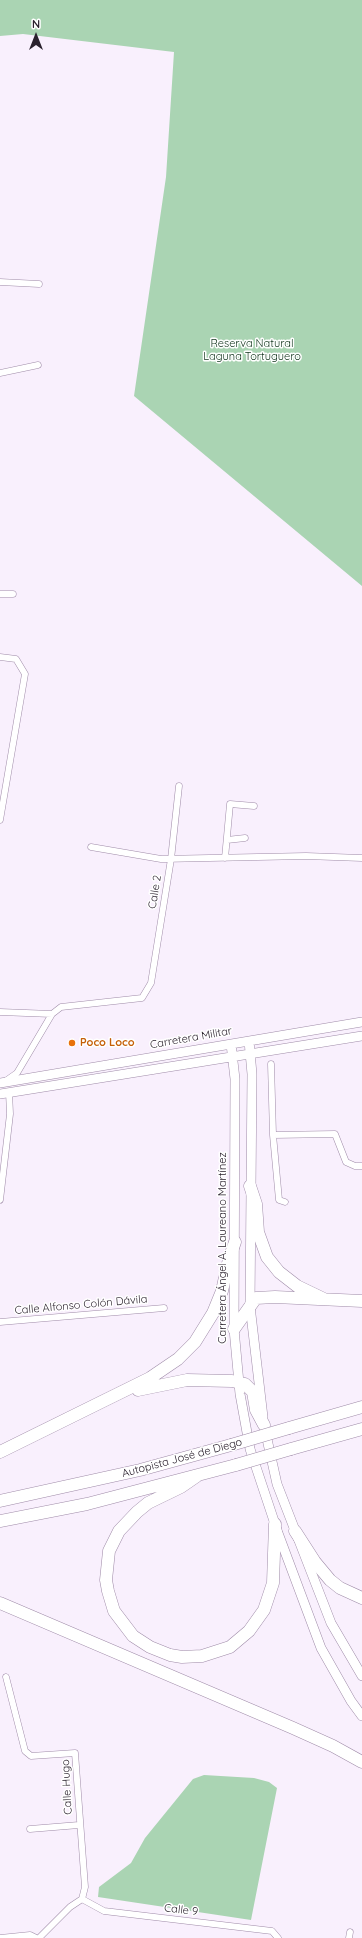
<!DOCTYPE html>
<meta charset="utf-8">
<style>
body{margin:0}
#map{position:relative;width:362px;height:1938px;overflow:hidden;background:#f9f0fd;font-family:Quicksand,sans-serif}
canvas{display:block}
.north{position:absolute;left:16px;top:16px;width:40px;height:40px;-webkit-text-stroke:3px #fff;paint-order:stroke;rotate:0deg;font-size:11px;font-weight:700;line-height:16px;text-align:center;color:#2a212d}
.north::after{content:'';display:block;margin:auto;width:14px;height:18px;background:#2a212d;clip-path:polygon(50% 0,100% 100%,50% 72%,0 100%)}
</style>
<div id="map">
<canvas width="362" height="1938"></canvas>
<div class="north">N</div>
</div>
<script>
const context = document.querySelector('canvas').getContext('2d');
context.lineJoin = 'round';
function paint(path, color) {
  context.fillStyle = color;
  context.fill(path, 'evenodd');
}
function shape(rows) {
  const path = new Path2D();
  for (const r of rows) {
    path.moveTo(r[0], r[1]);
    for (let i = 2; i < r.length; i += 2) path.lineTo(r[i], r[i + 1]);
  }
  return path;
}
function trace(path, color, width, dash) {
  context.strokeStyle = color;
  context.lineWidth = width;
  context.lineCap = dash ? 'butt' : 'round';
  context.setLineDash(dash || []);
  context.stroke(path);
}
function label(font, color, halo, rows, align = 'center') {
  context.font = font + ' Quicksand,sans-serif';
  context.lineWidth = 3;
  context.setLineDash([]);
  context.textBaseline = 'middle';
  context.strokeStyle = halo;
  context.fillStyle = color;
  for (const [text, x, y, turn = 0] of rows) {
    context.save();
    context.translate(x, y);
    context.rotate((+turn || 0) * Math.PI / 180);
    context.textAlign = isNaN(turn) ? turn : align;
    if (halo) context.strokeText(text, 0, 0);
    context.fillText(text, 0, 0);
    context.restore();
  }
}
paint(shape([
 [0,0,362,0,362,586,134,396,166,177,174,52,23,34,0,36],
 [204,1775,254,1778,269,1782,277,1788,251,1920,98,1897,99,1887,131,1863,145,1838,193,1779]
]), '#aad4b3');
const street = shape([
 [0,282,39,284],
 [0,373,38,365],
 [0,594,13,594],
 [0,657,16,659,25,674,0,820],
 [227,840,245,838],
 [91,847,161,859,306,856,362,858],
 [225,858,230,804,254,806],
 [0,1012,52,1014,61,1007,142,998,151,983,171,859,179,786],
 [271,1064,273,1135,279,1200,285,1202],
 [7,1080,17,1073,52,1014],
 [273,1135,335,1134,346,1162,355,1166,362,1166],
 [0,1200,10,1114,9,1092],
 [0,1322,164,1308],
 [6,1677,25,1751,31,1756,75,1753,85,1887,82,1899],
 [30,1829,79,1825],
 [82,1899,104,1911,272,1931,278,1938],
 [0,1938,30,1935,36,1938],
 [39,1938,70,1907,82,1899],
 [349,1938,350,1932]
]);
const secondary = shape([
 [249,1041,252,1074,250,1306,263,1417],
 [231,1044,235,1079,234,1329,240,1394,250,1449,278,1533,321,1648,351,1701,362,1716],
 [0,1083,362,1022],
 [0,1094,362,1036],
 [265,1430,277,1484,331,1623,362,1676]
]);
const highway = shape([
 [250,1186,256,1204,258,1232,267,1257,279,1272,297,1286,324,1299],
 [234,1329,256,1298,275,1297,362,1301],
 [138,1390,187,1380,232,1381,245,1384,253,1392,256,1410,264,1425],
 [289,1428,362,1407],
 [291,1449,362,1429],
 [0,1452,150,1378,178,1359,195,1342,213,1313,222,1291,229,1259,235,1242],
 [197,1476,181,1487,148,1503,137,1512,119,1531,109,1551,106,1580,108,1591,114,1611,133,1636,150,1647,170,1655,182,1657,202,1656,230,1647,249,1631,264,1610,273,1583,275,1524],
 [0,1501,140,1470,231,1445],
 [0,1521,87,1504,236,1465],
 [295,1531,315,1562,330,1580,340,1588,362,1598],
 [0,1603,293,1728,333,1746,362,1762]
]);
trace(street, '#9f8ba8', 7);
trace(secondary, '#9f8ba8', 10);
trace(highway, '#9f8ba8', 13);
trace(street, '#fff', 6);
trace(secondary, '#fff', 9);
trace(highway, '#fff', 12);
const highwayBridge = shape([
 [231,1445,289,1428],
 [236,1465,291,1449]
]);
trace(highwayBridge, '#9f8ba8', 13, []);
trace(highwayBridge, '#fff', 12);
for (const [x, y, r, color] of [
 [72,1043,4,"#e8710a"]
]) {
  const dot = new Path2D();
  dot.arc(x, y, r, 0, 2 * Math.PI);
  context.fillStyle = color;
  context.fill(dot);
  trace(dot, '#fff', 1.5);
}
label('11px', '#0f331a', '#fff', [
 ["Reserva Natural",252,344],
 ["Laguna Tortuguero",252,357]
]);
label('11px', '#2a212d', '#fff', [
 ["Calle 2",155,892,-81],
 ["Carretera Militar",191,1038,-10],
 ["Carretera Ángel A. Laureano Martínez",223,1248,-90],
 ["Calle Alfonso Colón Dávila",81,1305,-5],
 ["Autopista José de Diego",182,1458,-15],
 ["Calle Hugo",67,1787,-93],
 ["Calle 9",181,1910,7]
]);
label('bold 11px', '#c56008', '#fff', [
 ["Poco Loco",80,1043]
], 'left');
</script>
